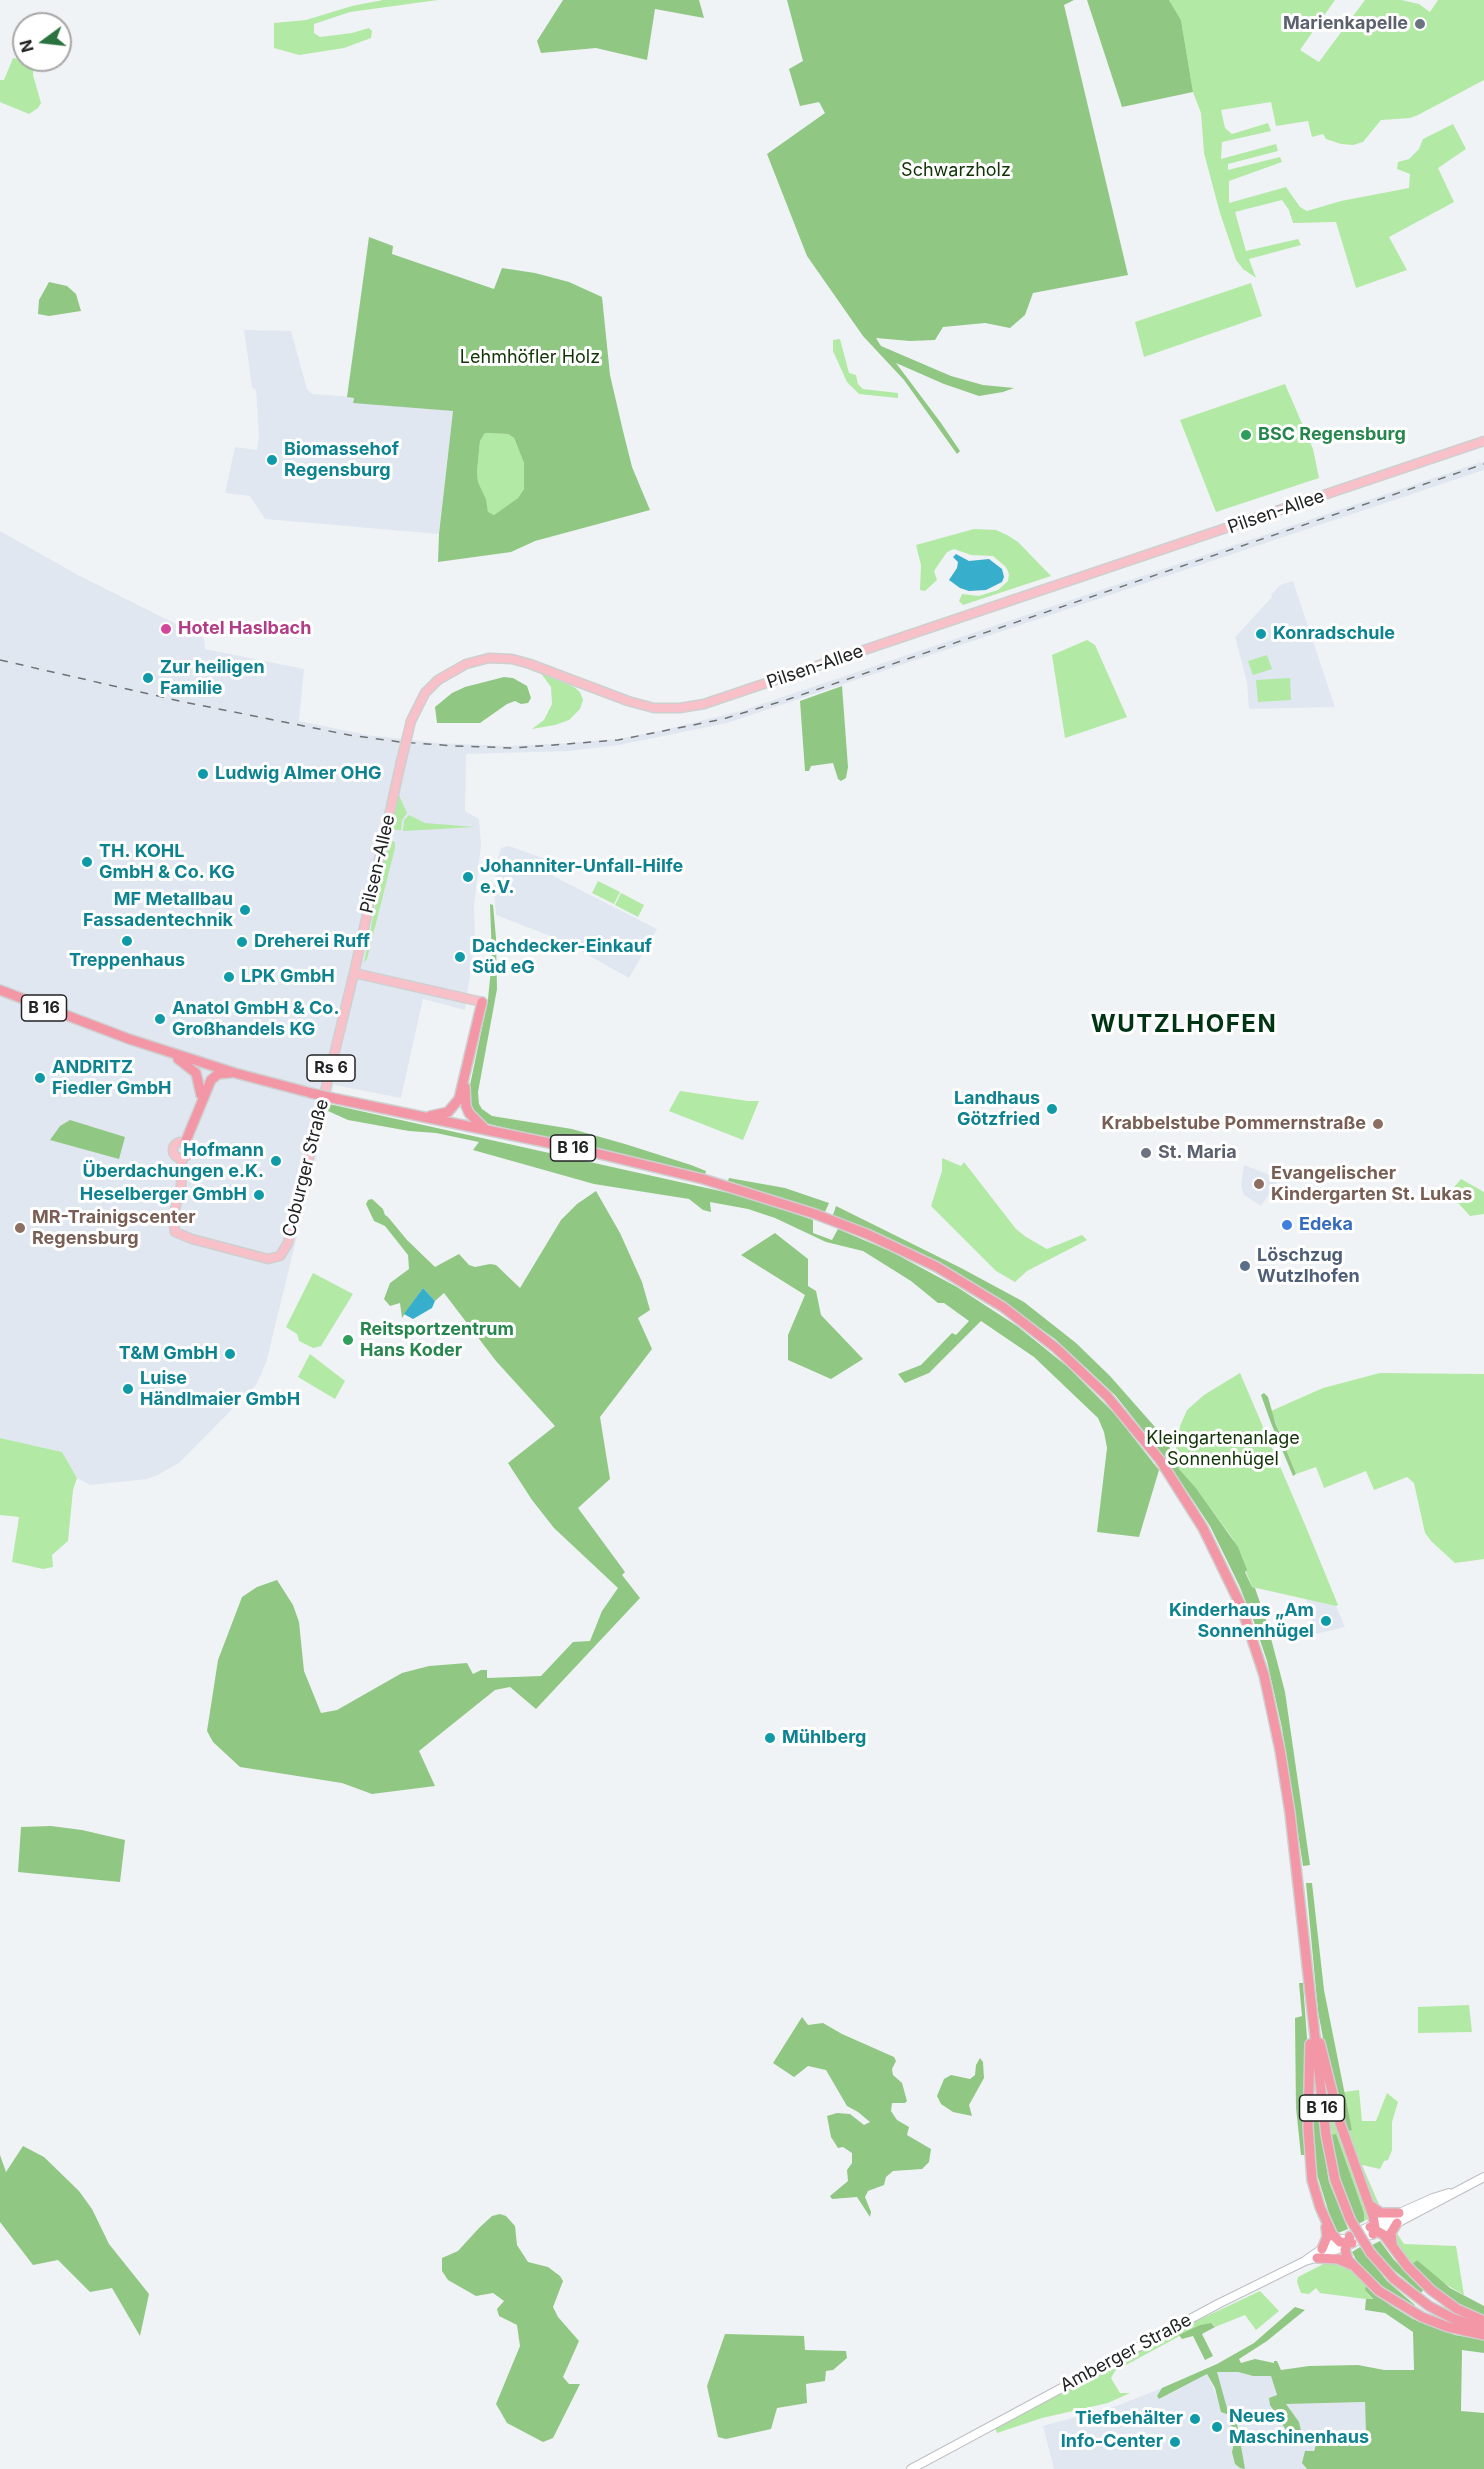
<!DOCTYPE html>
<meta charset="utf-8">
<style>
body{margin:0}
#map{position:relative;width:1484px;height:2469px;overflow:hidden;background:#f0f3f6;font-family:Inter,sans-serif}
canvas{display:block}
.north{position:absolute;left:12px;top:12px;width:60px;height:60px;box-sizing:border-box;background:#fff;border:2px solid #a7a7a7;border-radius:50%;rotate:255deg;font-size:16px;font-weight:700;line-height:24px;text-align:center;color:#222324}
.north::after{content:'';display:block;margin:auto;width:21px;height:27px;background:#2a7340;clip-path:polygon(50% 0,100% 100%,50% 72%,0 100%)}
</style>
<div id="map">
<canvas width="1484" height="2469"></canvas>
<div class="north">N</div>
</div>
<script>
const context = document.querySelector('canvas').getContext('2d');
context.lineJoin = 'round';
function paint(path, color) {
  context.fillStyle = color;
  context.fill(path, 'evenodd');
}
function shape(rows) {
  const path = new Path2D();
  for (const r of rows) {
    if (r.length === 3) {
      path.moveTo(r[0] + r[2], r[1]);
      path.arc(r[0], r[1], r[2], 0, 2 * Math.PI);
      continue;
    }
    path.moveTo(r[0], r[1]);
    for (let i = 2; i < r.length; i += 2) path.lineTo(r[i], r[i + 1]);
  }
  return path;
}
function trace(path, color, width, dash) {
  context.strokeStyle = color;
  context.lineWidth = width;
  context.lineCap = dash ? 'butt' : 'round';
  context.setLineDash(dash || []);
  context.stroke(path);
}
function label(font, color, halo, rows, align = 'center') {
  context.font = font + ' Inter,sans-serif';
  context.lineWidth = 6;
  context.setLineDash([]);
  context.textBaseline = 'middle';
  context.strokeStyle = halo;
  context.fillStyle = color;
  for (const [text, x, y, turn = 0] of rows) {
    context.save();
    context.translate(x, y);
    context.rotate((+turn || 0) * Math.PI / 180);
    context.textAlign = isNaN(turn) ? turn : align;
    if (halo) context.strokeText(text, 0, 0);
    context.fillText(text, 0, 0);
    context.restore();
  }
}
paint(shape([
 [244,330,291,331,307,389,312,394,354,397,353,402,453,411,439,534,265,519,250,496,225,493,235,447,257,450,259,437,256,390,252,387],
 [1484,461,1484,470,727,723,619,745,569,751,466,754,465,811,479,819,481,845,474,906,475,939,465,1010,423,999,401,1098,334,1085,266,1363,256,1385,179,1463,158,1475,147,1479,90,1485,77,1478,62,1452,0,1438,0,531,78,575,204,638,205,649,304,669,299,721,367,735,437,743,506,746,569,743,618,739,659,731,741,711],
 [1293,581,1335,707,1249,709,1247,682,1235,637,1272,597,1271,595,1280,585],
 [509,846,559,864,553,876,657,929,629,978,563,941,496,915,494,888,497,861,501,848],
 [1244,1165,1265,1173,1278,1181,1261,1206,1244,1195,1241,1186],
 [1306,1599,1336,1606,1345,1627,1316,1634],
 [1216,2372,1238,2372,1253,2376,1271,2376,1277,2396,1286,2404,1365,2402,1366,2436,1312,2434,1317,2445,1303,2463,1307,2469,1054,2469,1043,2426,1119,2405,1162,2388,1157,2396,1160,2399,1207,2374,1218,2399,1232,2416,1236,2434,1232,2452,1240,2468,1235,2412,1227,2409]
]), '#e0e7f1');
paint(shape([
 [383,0,438,0,350,12,314,24,314,33,320,37,352,33,369,28,372,31,371,38,344,48,299,55,274,48,274,23,306,20,352,6],
 [1169,0,1335,0,1300,50,1319,62,1365,0,1401,0,1419,4,1430,12,1438,0,1484,0,1484,80,1418,115,1410,118,1381,120,1363,142,1353,145,1341,144,1326,139,1323,134,1312,137,1308,121,1276,126,1271,102,1221,110,1225,128,1232,134,1268,123,1271,131,1222,142,1221,159,1276,144,1278,151,1228,164,1228,170,1280,157,1282,162,1229,181,1229,203,1286,187,1300,207,1307,211,1341,201,1409,188,1410,174,1397,169,1398,162,1409,159,1419,149,1423,139,1453,124,1466,149,1438,168,1454,202,1389,237,1407,270,1356,288,1336,222,1293,223,1289,210,1282,200,1235,212,1246,251,1298,239,1301,245,1249,259,1256,278,1243,269,1236,260,1220,213,1204,153,1201,113,1193,92,1181,20],
 [13,58,34,62,33,75,41,103,38,108,29,114,0,102,0,80,4,80],
 [1251,283,1262,316,1144,357,1135,322],
 [840,339,849,373,856,375,858,384,863,389,898,393,898,398,859,394,847,382,833,351,833,340],
 [1285,384,1313,449,1319,478,1216,512,1180,420],
 [485,433,508,434,514,438,524,463,524,489,518,498,494,515,488,513,486,499,478,482,477,472,480,441],
 [974,529,996,530,1007,535,1018,542,1051,576,963,605,959,601,962,594,979,596,998,590,1008,581,1009,574,1006,567,993,556,971,555,954,549,947,552,934,571,937,580,925,591,920,590,921,565,916,545],
 [1087,640,1095,645,1127,717,1065,738,1052,655],
 [1267,655,1272,669,1253,675,1248,661],
 [540,672,574,687,580,692,583,700,580,709,569,720,555,725,532,729,544,720,552,704,551,687],
 [1290,678,1291,700,1258,702,1256,680],
 [398,793,407,813,402,820,401,830,390,830],
 [409,815,425,823,475,827,403,831,404,820],
 [388,840,395,842,395,848,367,959,364,963],
 [598,881,620,892,614,904,592,893],
 [621,893,644,905,638,917,615,905],
 [680,1091,748,1101,759,1101,743,1140,669,1111],
 [942,1158,961,1166,964,1162,1016,1229,1026,1237,1047,1249,1082,1235,1087,1240,1027,1271,1015,1282,996,1271,931,1206,942,1171],
 [1461,1179,1484,1192,1484,1214,1470,1216,1449,1193],
 [313,1273,353,1294,321,1346,313,1348,299,1341,297,1334,286,1327],
 [310,1354,345,1381,335,1399,298,1377],
 [1240,1373,1306,1527,1338,1605,1336,1606,1252,1587,1233,1539,1196,1488,1179,1469,1175,1455,1180,1426,1187,1410,1204,1395],
 [1380,1373,1484,1374,1484,1559,1455,1563,1432,1542,1425,1533,1414,1483,1407,1477,1374,1490,1366,1471,1324,1488,1316,1467,1296,1474,1271,1411,1323,1388],
 [0,1438,62,1452,77,1478,73,1490,68,1541,52,1555,53,1567,43,1569,12,1562,19,1517,0,1515],
 [1469,2005,1472,2032,1418,2033,1418,2007],
 [1322,2066,1371,2218,1364,2221,1364,2213,1346,2166,1336,2163],
 [1359,2090,1362,2121,1376,2121,1387,2093,1398,2102,1392,2122,1392,2150,1388,2160,1384,2161,1380,2169,1362,2165,1380,2207,1371,2202,1346,2132,1352,2130,1344,2092],
 [1396,2232,1404,2244,1456,2246,1464,2295,1440,2281,1417,2260,1410,2266,1400,2253,1393,2239],
 [1331,2260,1351,2269,1366,2285,1365,2290,1373,2300,1320,2293,1316,2288,1309,2294,1301,2293,1297,2282,1298,2277],
 [1260,2291,1279,2311,1256,2330,1245,2315,1215,2327,1213,2324,1200,2325,1115,2371,1111,2378,1120,2393,1130,2393,1108,2403,1042,2418,997,2433,995,2428,1175,2331]
]), '#b2e9a4');
paint(shape([
 [563,0,699,0,704,18,655,9,647,60,596,48,541,53,537,41],
 [787,0,1074,0,1064,5,1128,275,1033,293,1025,315,1010,328,985,323,943,327,935,340,910,341,876,338,881,346,951,376,983,385,1014,388,1003,392,979,396,944,384,896,363,941,423,960,451,957,454,904,380,863,336,807,256,767,154,825,113,819,102,800,106,789,69,803,61],
 [1087,0,1169,0,1181,20,1193,92,1122,107],
 [369,237,393,246,392,254,494,289,502,268,535,273,569,282,602,297,610,375,623,431,632,467,650,510,535,541,511,552,438,562,439,534,453,411,353,403,354,398,347,397],
 [485,433,508,434,514,438,524,463,524,489,518,498,494,515,488,512,486,499,478,482,477,472,480,441],
 [49,282,67,286,76,294,81,311,49,316,38,314,39,300],
 [504,677,513,678,527,686,531,698,528,703,521,704,515,701,507,704,480,723,437,723,435,707,452,693,465,687],
 [842,686,848,767,846,778,841,781,838,779,833,763,811,766,809,771,805,771,800,701],
 [490,904,493,905,496,938,497,989,478,1092,479,1104,482,1109,492,1116,572,1129,625,1144,691,1165,706,1171,705,1175,489,1124,483,1121,471,1109,469,1090,488,999,492,959],
 [329,1104,747,1197,813,1220,813,1233,832,1240,838,1229,892,1252,957,1287,1017,1326,1068,1367,1114,1413,1159,1470,1139,1537,1097,1532,1107,1448,1104,1432,1098,1418,1034,1357,981,1321,929,1373,905,1383,898,1374,921,1365,952,1333,956,1335,969,1321,944,1303,938,1303,911,1281,863,1251,826,1242,775,1218,748,1209,710,1202,711,1212,703,1210,689,1199,594,1184,473,1150,479,1142,436,1133,409,1131,348,1120,328,1111],
 [70,1120,125,1137,119,1159,50,1140,60,1126],
 [729,1178,785,1188,829,1203,825,1212,728,1181],
 [596,1191,620,1233,642,1282,650,1310,638,1318,652,1349,600,1417,610,1479,578,1508,625,1572,622,1575,640,1598,536,1709,510,1687,495,1690,419,1751,435,1786,372,1794,342,1783,240,1767,213,1742,207,1731,218,1660,242,1597,257,1587,277,1580,293,1605,299,1622,304,1671,321,1713,337,1710,402,1673,429,1666,467,1663,473,1674,481,1670,487,1670,487,1678,541,1676,573,1642,590,1641,602,1611,618,1588,554,1528,532,1500,508,1463,555,1426,496,1361,444,1293,435,1301,423,1288,402,1318,400,1303,390,1306,384,1299,390,1283,409,1269,408,1255,385,1226,374,1221,366,1204,368,1200,372,1199,383,1209,385,1215,388,1217,407,1240,435,1267,459,1254,469,1265,475,1267,490,1264,496,1265,520,1288,561,1220,577,1204],
 [836,1206,961,1268,1024,1302,1076,1343,1110,1376,1155,1427,1175,1455,1179,1469,1196,1488,1238,1547,1247,1570,1245,1572,1252,1587,1255,1588,1267,1623,1285,1692,1310,1865,1303,1866,1282,1728,1267,1661,1254,1622,1239,1585,1210,1526,1165,1458,1115,1395,1055,1339,1001,1300,927,1257,833,1215],
 [775,1233,808,1259,808,1286,816,1291,821,1315,863,1359,831,1379,788,1360,788,1335,805,1295,741,1255],
 [1264,1393,1268,1397,1275,1422,1296,1474,1293,1476,1271,1423,1261,1395],
 [51,1826,82,1830,125,1840,120,1882,18,1872,21,1827],
 [1306,1883,1312,1883,1324,1990,1352,2130,1346,2132,1328,2065,1318,2011],
 [1299,1983,1303,1983,1307,2038,1304,2127,1306,2155,1301,2155,1296,2108,1295,2018,1302,2016],
 [802,2017,808,2025,823,2023,842,2034,894,2057,896,2061,892,2069,893,2075,902,2083,907,2101,905,2103,892,2103,891,2111,897,2120,909,2127,907,2135,931,2149,929,2162,922,2169,893,2171,886,2177,884,2185,868,2191,865,2197,871,2212,870,2217,857,2197,832,2199,830,2196,848,2181,847,2170,852,2163,852,2153,843,2147,838,2148,831,2137,827,2116,837,2113,850,2114,864,2125,870,2122,858,2112,847,2106,826,2070,808,2066,794,2077,773,2063],
 [980,2058,983,2062,984,2078,969,2105,972,2116,953,2112,941,2104,937,2096,944,2079,951,2075,970,2079,975,2075,976,2065],
 [1313,2117,1318,2117,1329,2182,1348,2229,1338,2233,1329,2213,1316,2171,1313,2153],
 [1336,2134,1364,2213,1364,2221,1358,2224,1343,2191,1336,2163,1332,2135],
 [23,2146,44,2157,79,2191,92,2209,109,2244,149,2294,140,2336,112,2288,90,2292,58,2260,33,2265,0,2222,0,2155,6,2172],
 [500,2214,506,2216,515,2226,517,2245,528,2262,548,2267,560,2276,563,2281,553,2307,558,2317,579,2341,563,2377,569,2384,580,2384,553,2438,543,2442,507,2423,496,2404,520,2346,517,2325,499,2316,497,2309,504,2301,493,2293,476,2296,448,2280,442,2271,442,2258,458,2251,479,2228,492,2216],
 [1380,2241,1394,2260,1424,2289,1421,2293,1388,2265,1372,2245],
 [1360,2247,1387,2281,1415,2305,1414,2307,1380,2286,1359,2265,1352,2252],
 [1417,2260,1450,2288,1484,2306,1484,2317,1449,2300,1410,2266],
 [1366,2285,1390,2305,1413,2319,1455,2335,1484,2340,1484,2353,1462,2350,1461,2411,1484,2413,1484,2469,1307,2469,1302,2463,1305,2451,1314,2451,1316,2445,1312,2434,1366,2435,1365,2402,1286,2404,1299,2422,1303,2439,1298,2440,1286,2430,1270,2405,1269,2398,1277,2395,1271,2376,1253,2376,1238,2372,1217,2372,1227,2408,1235,2412,1245,2469,1240,2468,1235,2464,1232,2452,1236,2434,1235,2428,1230,2425,1232,2416,1221,2412,1215,2388,1207,2374,1159,2399,1157,2396,1162,2388,1217,2364,1254,2343,1295,2307,1305,2310,1267,2341,1239,2359,1241,2363,1255,2359,1274,2363,1274,2361,1277,2361,1281,2370,1309,2366,1358,2365,1384,2370,1414,2370,1413,2332,1385,2313,1365,2310,1366,2299,1373,2299,1365,2290],
 [1211,2323,1215,2327,1202,2334,1213,2356,1205,2360,1193,2336,1182,2339,1179,2335,1200,2325],
 [725,2334,804,2336,805,2350,846,2351,847,2358,833,2370,826,2371,825,2381,806,2384,807,2403,777,2408,771,2429,726,2439,718,2437,707,2386]
]), '#90c783');
paint(shape([
 [956,554,969,561,989,559,1002,569,1004,577,1002,582,986,590,969,591,960,588,949,580,957,568,958,562,953,557],
 [423,1288,435,1301,432,1308,413,1319,404,1314]
]), '#37aecb');
const secondary = shape([
 [1353,2234,1433,2198,1449,2193],
 [1306,2260,1319,2251,1342,2239],
 [911,2469,1218,2304,1305,2261,1319,2257,1397,2223,1484,2177]
]);
const primary = shape([
 [411,721,425,693,438,680,466,664,489,658,512,659,530,664,628,701,654,708,680,708,704,704,1484,441],
 [354,973,482,1002],
 [181,1150,8],
 [182,1158,181,1186,173,1217,175,1232,192,1239,268,1259,280,1256,288,1243,354,973,401,762]
]);
const highway = shape([
 [0,990,129,1039,235,1073,311,1093],
 [178,1059,196,1073,201,1095],
 [465,1087,466,1106,469,1113,485,1129],
 [337,1099,583,1150,703,1179,815,1214,867,1234,937,1267,1003,1307,1056,1348,1107,1396,1160,1460,1203,1528,1241,1606,1264,1675,1280,1750,1290,1813,1326,2135,1335,2180,1350,2219],
 [430,1116,448,1112,459,1099,482,1002],
 [185,1143,211,1080,218,1074,230,1073],
 [1320,2043,1340,2123,1373,2216,1375,2227,1373,2234],
 [1310,2044,1308,2127,1312,2180,1320,2207,1332,2234,1340,2242,1352,2243],
 [1371,2206,1381,2213,1399,2213],
 [1370,2227,1384,2235,1407,2266,1431,2290,1457,2309,1484,2321],
 [1350,2236,1345,2250,1348,2260,1379,2291,1422,2317,1448,2327,1484,2335],
 [1392,2244,1391,2233,1397,2223],
 [1322,2249,1327,2237,1326,2227],
 [1370,2252,1394,2279,1429,2306,1452,2318,1484,2329],
 [1317,2258,1338,2259,1352,2265]
]);
trace(secondary, '#bcbfc2', 10);
trace(primary, '#cecfcf', 11);
trace(highway, '#cecfcf', 12);
trace(secondary, '#fff', 8);
trace(primary, '#f8c1ca', 8);
trace(highway, '#f397a7', 9);
trace(shape([
 [0,660,184,702,349,735,400,742,455,746,514,748,618,740,723,719,789,699,1484,464]
]), '#707273', 1.5, [8, 8]);
const primaryBridge = shape([
 [401,762,411,721]
]);
const highwayBridge = shape([
 [311,1093,337,1099],
 [1350,2219,1370,2252]
]);
trace(primaryBridge, '#cecfcf', 11, []);
trace(highwayBridge, '#cecfcf', 12, []);
trace(primaryBridge, '#f8c1ca', 8);
trace(highwayBridge, '#f397a7', 9);
for (const [x, y, r, color] of [
 [1420,24,6,"#6b7280"],
 [1246,435,6,"#2e9e5b"],
 [272,460,6,"#0f9aa8"],
 [166,629,6,"#d1479c"],
 [1261,634,6,"#0f9aa8"],
 [148,678,6,"#0f9aa8"],
 [203,774,6,"#0f9aa8"],
 [87,862,6,"#0f9aa8"],
 [468,877,6,"#0f9aa8"],
 [245,910,6,"#0f9aa8"],
 [127,941,6,"#0f9aa8"],
 [242,942,6,"#0f9aa8"],
 [460,957,6,"#0f9aa8"],
 [229,977,6,"#0f9aa8"],
 [160,1019,6,"#0f9aa8"],
 [40,1078,6,"#0f9aa8"],
 [1052,1109,6,"#0f9aa8"],
 [1378,1124,6,"#8d6e63"],
 [1146,1153,6,"#6b7280"],
 [276,1161,6,"#0f9aa8"],
 [1259,1184,6,"#8d6e63"],
 [259,1195,6,"#0f9aa8"],
 [1287,1225,6,"#3f7fe0"],
 [20,1228,6,"#8d6e63"],
 [1245,1266,6,"#5c6f8a"],
 [348,1340,6,"#2e9e5b"],
 [230,1354,6,"#0f9aa8"],
 [128,1389,6,"#0f9aa8"],
 [1326,1621,6,"#0f9aa8"],
 [770,1738,6,"#0f9aa8"],
 [1195,2419,6,"#0f9aa8"],
 [1217,2427,6,"#0f9aa8"],
 [1175,2442,6,"#0f9aa8"]
]) {
  const dot = new Path2D();
  dot.arc(x, y, r, 0, 2 * Math.PI);
  context.fillStyle = color;
  context.fill(dot);
  trace(dot, '#fff', 2);
}
for (const [x, y, w] of [
 [44,1008,45],
 [331,1068,48],
 [573,1148,45],
 [1322,2108,45]
]) {
  const box = new Path2D();
  box.roundRect(x - w / 2, y - 13, w, 26, 4.5);
  context.fillStyle = '#fff';
  context.fill(box);
  trace(box, '#222324', 1.5);
}
label('bold 16px', '#222324', null, [
 ["B 16",44,1008],
 ["Rs 6",331,1068],
 ["B 16",573,1148],
 ["B 16",1322,2108]
]);
label('bold 18px', '#5b616d', '#fff', [
 ["Marienkapelle",1408,24],
 ["St. Maria",1158,1153,"left"]
], 'right');
label('18px', '#103405', '#fff', [
 ["Schwarzholz",956,171],
 ["Lehmhöfler Holz",530,358],
 ["Kleingartenanlage",1223,1439],
 ["Sonnenhügel",1223,1460]
]);
label('bold 18px', '#27864d', '#fff', [
 ["BSC Regensburg",1258,435],
 ["Reitsportzentrum",360,1330],
 ["Hans Koder",360,1351]
], 'left');
label('bold 18px', '#0d838f', '#fff', [
 ["Biomassehof",284,450],
 ["Regensburg",284,471],
 ["Konradschule",1273,634],
 ["Zur heiligen",160,668],
 ["Familie",160,689],
 ["Ludwig Almer OHG",215,774],
 ["TH. KOHL",99,852],
 ["GmbH & Co. KG",99,873],
 ["Johanniter-Unfall-Hilfe",480,867],
 ["e.V.",480,888],
 ["MF Metallbau",233,900,"right"],
 ["Fassadentechnik",233,921,"right"],
 ["Dreherei Ruff",254,942],
 ["Dachdecker-Einkauf",472,947],
 ["Süd eG",472,968],
 ["Treppenhaus",127,961,"center"],
 ["LPK GmbH",241,977],
 ["Anatol GmbH & Co.",172,1009],
 ["Großhandels KG",172,1030],
 ["ANDRITZ",52,1068],
 ["Fiedler GmbH",52,1089],
 ["Landhaus",1040,1099,"right"],
 ["Götzfried",1040,1120,"right"],
 ["Hofmann",264,1151,"right"],
 ["Überdachungen e.K.",264,1172,"right"],
 ["Heselberger GmbH",247,1195,"right"],
 ["T&M GmbH",218,1354,"right"],
 ["Luise",140,1379],
 ["Händlmaier GmbH",140,1400],
 ["Kinderhaus „Am",1314,1611,"right"],
 ["Sonnenhügel",1314,1632,"right"],
 ["Mühlberg",782,1738],
 ["Neues",1229,2417],
 ["Maschinenhaus",1229,2438],
 ["Tiefbehälter",1183,2419,"right"],
 ["Info-Center",1163,2442,"right"]
], 'left');
label('18px', '#222324', '#fff', [
 ["Pilsen-Allee",1276,512,-19],
 ["Pilsen-Allee",815,667,-19],
 ["Pilsen-Allee",378,864,-77],
 ["Coburger Straße",306,1168,-76],
 ["Amberger Straße",1126,2353,-28]
]);
label('bold 18px', '#b23c85', '#fff', [
 ["Hotel Haslbach",178,629]
], 'left');
label('bold 18px', '#785e54', '#fff', [
 ["Krabbelstube Pommernstraße",1366,1124,"right"],
 ["Evangelischer",1271,1174],
 ["Kindergarten St. Lukas",1271,1195],
 ["MR-Trainigscenter",32,1218],
 ["Regensburg",32,1239]
], 'left');
label('bold 18px', '#366cbe', '#fff', [
 ["Edeka",1299,1225]
], 'left');
label('bold 18px', '#4e5e75', '#fff', [
 ["Löschzug",1257,1256],
 ["Wutzlhofen",1257,1277]
], 'left');
context.letterSpacing = '1.5px';
label('bold 24px', '#003514', '#fff', [
 ["WUTZLHOFEN",1184,1025]
]);
context.letterSpacing = '0px';
</script>
